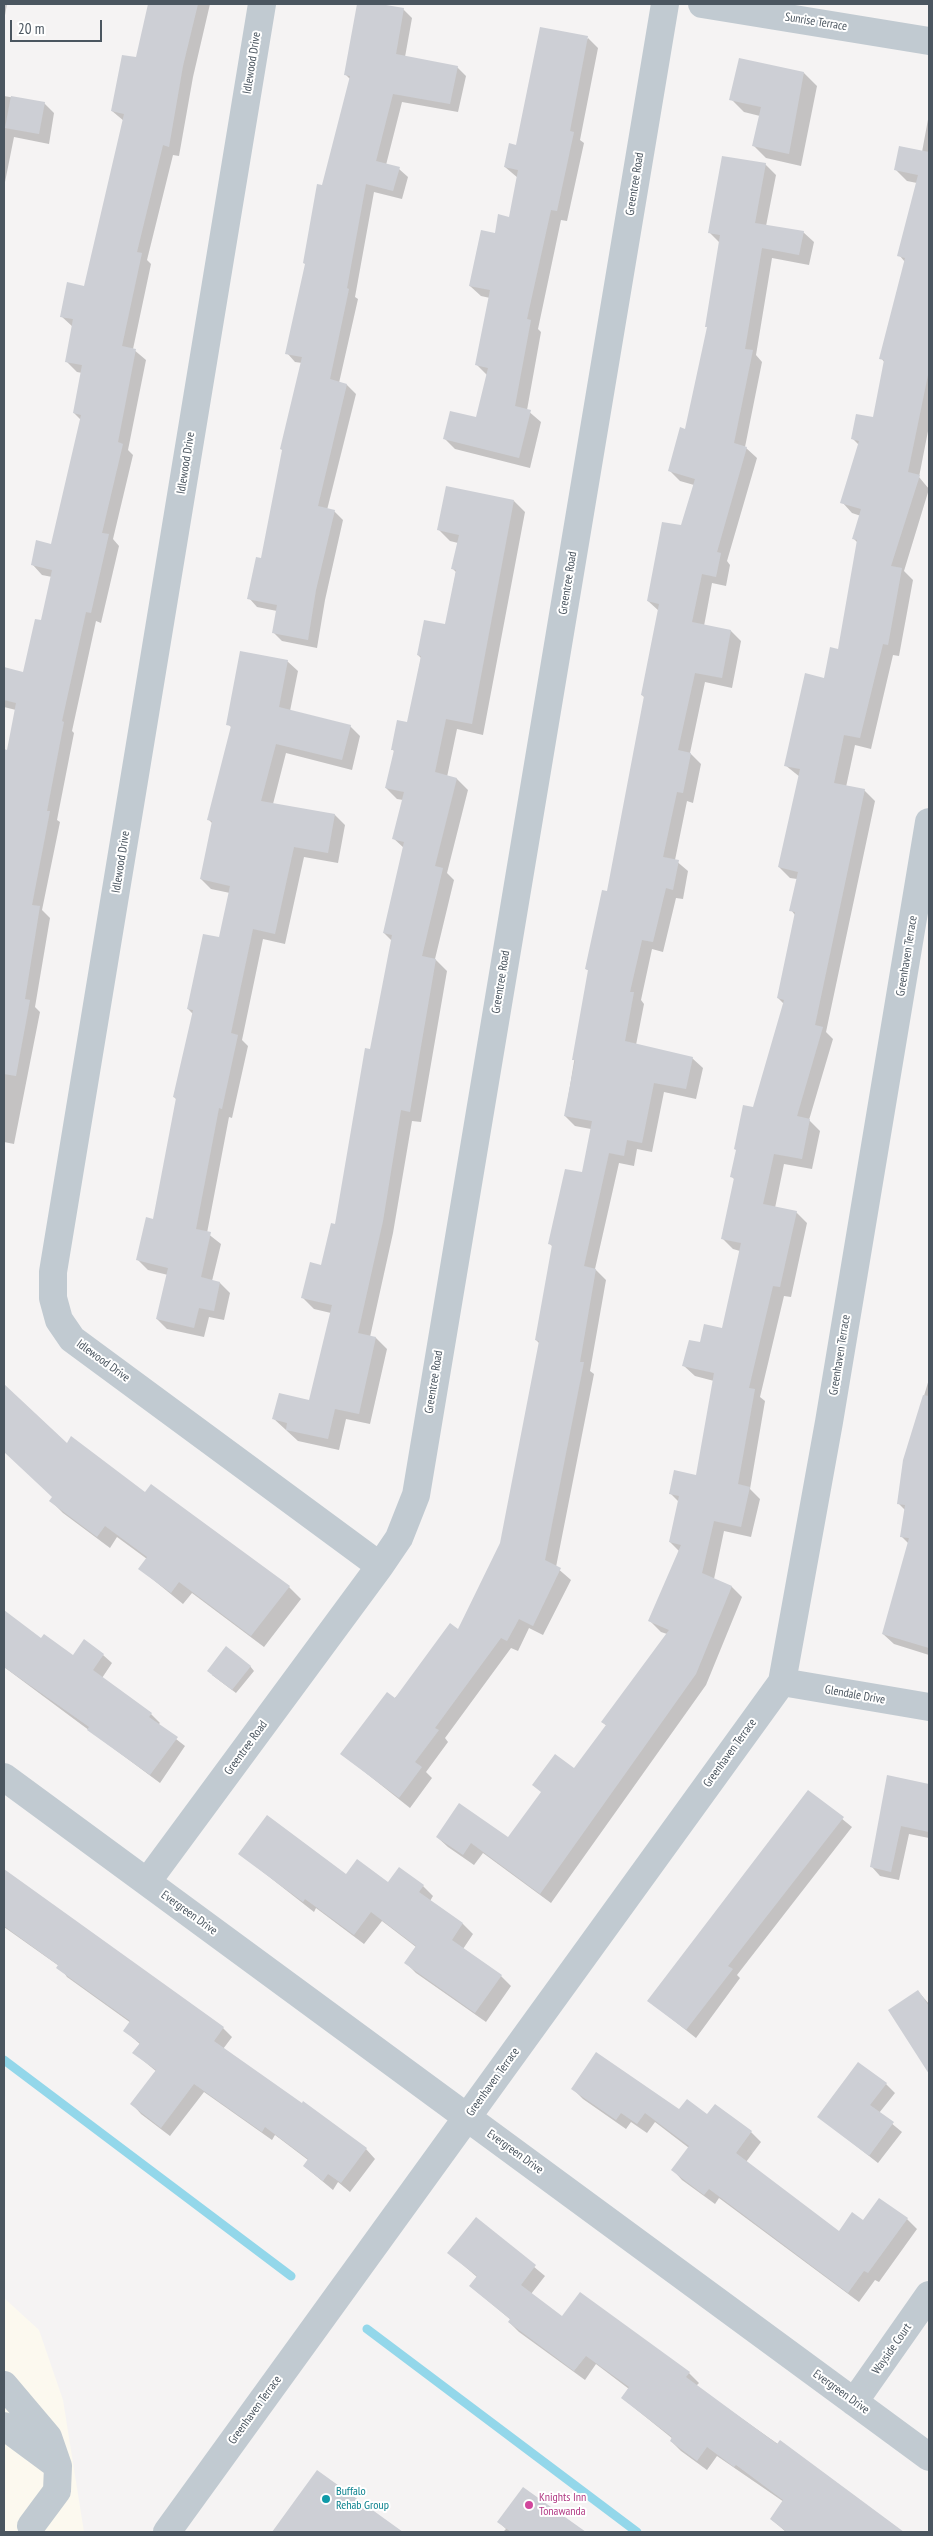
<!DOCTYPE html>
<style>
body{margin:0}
#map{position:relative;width:933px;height:2536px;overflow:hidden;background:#f5f3f3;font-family:"PT Sans Narrow",sans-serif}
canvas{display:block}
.frame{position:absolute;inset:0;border:5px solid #4b5660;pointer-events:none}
.scale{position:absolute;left:10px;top:20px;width:92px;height:22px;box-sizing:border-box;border:2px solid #4b5660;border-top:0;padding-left:6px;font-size:15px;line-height:18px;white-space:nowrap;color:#4b5660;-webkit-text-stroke:4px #fff;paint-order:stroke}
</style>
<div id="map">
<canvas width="933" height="2536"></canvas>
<div class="frame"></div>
<div class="scale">20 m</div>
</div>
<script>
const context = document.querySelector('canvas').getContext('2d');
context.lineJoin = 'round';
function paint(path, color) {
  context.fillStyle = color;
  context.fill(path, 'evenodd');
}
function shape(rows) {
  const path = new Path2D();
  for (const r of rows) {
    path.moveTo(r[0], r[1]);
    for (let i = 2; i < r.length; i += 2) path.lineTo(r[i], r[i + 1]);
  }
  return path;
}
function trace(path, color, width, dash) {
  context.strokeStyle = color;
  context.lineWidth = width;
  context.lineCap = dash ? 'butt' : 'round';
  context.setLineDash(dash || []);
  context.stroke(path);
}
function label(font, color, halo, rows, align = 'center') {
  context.font = font + ' "PT Sans Narrow",sans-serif';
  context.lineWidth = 4;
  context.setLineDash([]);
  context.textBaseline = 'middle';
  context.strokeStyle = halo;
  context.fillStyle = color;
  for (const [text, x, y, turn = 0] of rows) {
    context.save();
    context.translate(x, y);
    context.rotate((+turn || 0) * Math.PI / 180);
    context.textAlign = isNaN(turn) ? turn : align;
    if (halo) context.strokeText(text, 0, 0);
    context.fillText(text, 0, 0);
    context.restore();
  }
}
paint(shape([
 [4,2298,39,2330,63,2400,84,2532,4,2532]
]), '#fcf9ef');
paint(shape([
 [4,4,7,4,4,21],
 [149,4,210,4,193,77,179,156,173,155,147,260,151,264,133,349,146,360,128,450,133,455,113,539,119,546,101,623,96,621,72,731,74,733,57,820,60,822,42,910,50,918,35,1007,40,1012,14,1144,4,1142,4,751,8,751,16,710,4,707,4,668,24,674,42,622,52,577,42,575,32,564,52,545,81,420,74,413,82,373,77,372,67,362,73,327,61,316,85,287,124,121,112,111,137,59],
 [358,4,373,4,403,9,412,18,405,57,457,67,466,76,458,112,402,102,386,165,399,169,408,177,402,199,374,192,355,297,358,299,339,383,347,385,356,394,327,510,334,511,343,520,325,600,317,648,282,641,273,632,277,611,257,607,249,598,262,560,302,363,295,362,287,353,323,186,350,79,345,74],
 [588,38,598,48,580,140,584,143,567,221,561,220,538,329,541,332,527,410,541,422,530,468,455,449,444,438,477,419,488,376,477,365,490,298,481,296,470,286,496,234,510,218,518,178,505,167],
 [804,73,817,86,801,166,766,158,753,145,760,116,744,112,731,99],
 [4,96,44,103,54,113,49,144,14,137,4,187],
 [929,114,929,426,919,477,929,489,904,571,913,580,899,656,893,655,871,749,855,745,846,787,864,790,875,801,826,1032,833,1039,809,1120,820,1131,812,1169,784,1164,775,1208,796,1212,807,1223,791,1297,784,1296,760,1397,765,1401,750,1489,760,1499,751,1537,724,1531,714,1579,732,1587,742,1597,706,1685,551,1903,483,1853,474,1865,448,1847,437,1837,508,1839,574,1770,607,1726,602,1722,667,1634,661,1632,650,1621,679,1551,670,1542,679,1502,670,1493,697,1476,714,1381,695,1376,684,1366,701,1344,723,1330,740,1251,733,1249,722,1238,735,1180,731,1176,754,1109,784,1004,778,998,795,915,791,910,797,879,790,878,779,867,800,777,785,765,839,651,858,543,853,538,861,516,852,513,842,502,859,445,852,438,874,419,885,363,881,358,905,262,899,255,917,183,907,181,896,170,922,152],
 [765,164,776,175,766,226,803,232,814,242,809,265,772,258,756,355,762,362,745,447,757,458,727,561,730,565,726,586,712,583,704,626,731,631,741,641,732,688,705,682,690,753,701,764,693,803,687,801,675,860,688,871,683,899,676,898,663,952,652,949,641,1000,644,1004,636,1045,692,1058,703,1068,696,1099,664,1092,652,1152,637,1149,634,1166,619,1163,595,1269,606,1280,590,1371,594,1374,556,1567,571,1580,543,1635,529,1628,518,1651,511,1648,445,1738,448,1742,426,1772,432,1778,410,1808,342,1754,458,1631,502,1544,540,1344,536,1340,553,1247,550,1244,583,1174,591,1129,575,1126,565,1116,589,971,586,969,608,892,645,698,642,695,659,611,648,601,682,527,694,485,680,481,669,470,686,430,708,328,706,326,720,243,710,233],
 [514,501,525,512,483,735,457,729,447,777,457,779,468,790,447,873,454,880,435,959,447,971,421,1122,412,1121,393,1233,370,1337,376,1338,387,1349,370,1424,346,1419,339,1450,298,1441,274,1419,310,1401,331,1313,314,1309,303,1298,322,1266,336,1225,392,941,384,933,404,848,393,838,403,800,397,799,386,788,395,752,392,749,408,724,421,658,418,655,446,625,456,572,453,569,458,543,450,541,439,530],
 [287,661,298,671,290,711,350,726,360,736,352,770,286,753,273,804,335,815,345,825,338,863,304,857,285,944,263,939,242,1040,248,1046,232,1118,229,1117,207,1233,221,1244,212,1281,220,1283,230,1293,224,1320,209,1317,204,1337,167,1329,157,1319,168,1275,148,1270,138,1260,154,1221,177,1100,174,1097,193,1014,188,1009,220,938,230,893,211,889,201,879,213,824,208,819,232,728,228,724],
 [929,1379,929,1655,894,1644,883,1634,909,1544,901,1536,906,1511,898,1503,905,1460],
 [4,1385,67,1445,289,1587,301,1599,264,1647,192,1593,183,1604,140,1569,147,1559,117,1537,110,1548,63,1513,51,1501,54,1497,4,1451],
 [4,1612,41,1640,73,1657,103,1655,112,1663,102,1678,151,1714,160,1723,158,1725,185,1746,160,1783,4,1667],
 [250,1666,254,1671,236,1693,212,1675],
 [888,1777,929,1785,929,1838,909,1834,899,1880,880,1876,872,1867],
 [808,1791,852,1827,737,1975,740,1978,696,2038,649,2001],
 [240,1854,388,1884,423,1886,433,1896,430,1901,463,1924,473,1934,463,1949,501,1976,511,1986,486,2022,416,1973,406,1963,416,1947,382,1921,364,1944,316,1908,314,1912],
 [9,1874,223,2028,232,2037,223,2049,366,2149,375,2159,350,2192,338,2182,333,2190,304,2166,308,2160,275,2135,272,2140,204,2092,170,2136,141,2114,132,2104,157,2072,134,2053,141,2045,125,2031,131,2023,67,1977,59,1966,4,1927,4,1881],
 [918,1991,929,2004,929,2070,926,2066],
 [886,2084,895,2093,879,2113,902,2132,878,2163,819,2117],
 [573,2089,708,2116,751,2132,761,2142,746,2162,839,2233,863,2222,907,2219,917,2229,879,2282,875,2280,859,2302,719,2198,715,2204,682,2180,673,2170,689,2148,655,2122,647,2133,631,2122,626,2129,583,2099],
 [476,2219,545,2276,531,2294,562,2318,689,2373,699,2383,696,2386,902,2532,786,2532,771,2519,784,2502,717,2456,707,2470,681,2451,671,2441,673,2439,622,2398,629,2389,596,2364,585,2380,519,2332,509,2322,511,2320,470,2286,477,2277,449,2253],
 [317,2472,395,2528,399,2532,273,2532],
 [523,2488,584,2532,503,2532,506,2529,499,2522]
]), '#0003');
trace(shape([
 [4,2060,291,2276],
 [367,2329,637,2532]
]), '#93d7ea', 9);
paint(shape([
 [148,4,198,4,183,66,169,147,163,145,137,252,142,253,122,346,136,349,118,442,123,444,102,533,109,534,91,613,86,612,62,721,64,722,47,811,50,811,32,905,40,906,25,999,30,1000,16,1076,4,1074,4,749,7,750,16,703,4,700,4,667,23,672,35,619,41,620,52,570,31,565,36,540,51,544,81,415,73,413,82,365,65,362,73,319,60,317,67,282,84,286,124,114,111,111,122,55,136,57],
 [357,4,380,4,404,8,396,54,458,66,450,104,393,94,376,161,400,167,393,191,366,184,347,288,349,289,330,379,347,384,318,506,335,510,316,590,308,640,272,633,277,605,247,599,256,557,261,558,282,450,280,449,302,357,285,354,305,264,303,263,317,184,322,185,350,76,344,75],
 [540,27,588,36,570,131,574,132,557,211,551,210,527,319,531,320,515,406,531,410,519,458,443,439,450,411,476,417,488,368,475,365,490,290,469,286,481,230,495,233,498,214,509,217,518,170,504,167,509,143,516,145],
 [739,58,804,72,789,154,752,146,761,107,729,100],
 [11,96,45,102,39,134,5,128],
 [899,146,929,152,929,370,908,472,920,475,891,566,902,568,888,645,883,644,860,738,844,735,834,783,865,789,815,1025,823,1027,797,1116,810,1119,802,1159,774,1154,763,1204,797,1211,780,1287,773,1286,749,1388,755,1389,738,1484,750,1487,741,1527,714,1521,702,1573,732,1586,696,1674,540,1894,471,1843,463,1855,436,1837,459,1803,508,1837,541,1792,532,1785,555,1754,574,1768,606,1725,601,1722,669,1630,648,1621,681,1545,669,1542,679,1496,669,1494,674,1470,696,1475,714,1373,682,1366,689,1340,700,1342,704,1324,722,1328,741,1243,721,1239,734,1178,730,1177,736,1150,734,1149,743,1105,753,1107,784,1000,777,998,795,912,789,911,798,872,778,867,800,769,784,766,805,673,824,678,830,647,838,649,857,540,852,539,861,509,840,503,859,441,851,439,856,414,873,417,884,360,879,359,905,258,897,256,918,175,894,170],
 [722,156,766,163,755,223,804,231,799,255,762,248,745,349,753,350,734,443,747,447,717,552,721,553,716,577,702,574,692,622,731,630,722,678,695,673,678,750,691,753,683,793,677,792,663,857,679,860,673,890,666,888,653,942,642,940,630,992,634,992,625,1041,693,1057,686,1089,654,1083,642,1143,627,1140,624,1156,609,1153,584,1266,596,1269,580,1362,584,1362,545,1560,561,1568,533,1626,519,1619,507,1641,501,1638,435,1728,439,1730,415,1762,422,1767,399,1798,340,1754,387,1692,395,1698,450,1623,458,1629,500,1543,539,1341,535,1340,552,1245,548,1244,565,1169,582,1172,592,1121,564,1116,575,1060,572,1060,588,970,585,969,602,890,607,891,644,696,641,695,659,604,647,601,662,522,681,525,695,479,668,471,680,427,685,429,707,327,705,327,720,235,708,233],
 [446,486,514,500,472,724,446,719,435,772,457,778,435,866,443,868,422,956,436,959,419,1058,410,1112,401,1110,383,1221,358,1333,376,1337,359,1414,335,1409,328,1439,286,1430,287,1423,272,1419,279,1393,309,1400,332,1305,301,1298,310,1262,321,1265,331,1223,335,1224,365,1048,370,1049,392,935,383,933,404,842,392,839,404,792,385,788,394,750,391,750,397,720,407,722,421,656,417,655,424,620,445,624,456,570,451,569,459,535,437,530],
 [240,651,288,660,279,707,351,725,342,760,276,744,261,801,335,814,328,853,294,847,275,934,253,929,231,1033,238,1035,222,1109,219,1108,196,1229,211,1232,201,1277,220,1282,214,1311,199,1308,194,1328,156,1319,168,1268,136,1260,146,1217,153,1219,176,1098,173,1097,193,1010,187,1009,203,934,219,937,230,886,200,879,212,821,207,820,231,726,226,725],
 [4,1384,67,1443,71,1436,145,1492,151,1484,290,1586,251,1636,179,1582,171,1593,138,1569,147,1557,105,1526,97,1537,49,1501,52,1497,4,1452],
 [923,1395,929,1396,929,1648,882,1634,909,1538,900,1537,905,1505,897,1504,903,1460],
 [4,1610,41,1638,44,1634,73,1655,84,1639,104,1654,93,1670,152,1713,149,1717,178,1737,150,1775,87,1730,89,1727,4,1667],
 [226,1646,251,1666,232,1690,207,1671],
 [887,1775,929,1784,929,1832,901,1826,891,1872,870,1867],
 [808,1790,844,1817,728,1966,733,1969,686,2030,647,2001],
 [267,1815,346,1874,357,1859,388,1882,399,1867,424,1885,419,1892,463,1923,452,1940,502,1975,475,2013,404,1963,416,1946,371,1912,354,1935,305,1899,303,1902,238,1854],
 [4,1869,224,2027,214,2041,302,2103,303,2101,367,2148,341,2183,328,2174,323,2181,303,2166,308,2159,265,2127,262,2132,194,2084,161,2128,130,2104,156,2070,132,2053,140,2043,123,2031,130,2021,56,1968,58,1965,4,1926],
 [918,1990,929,2006,929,2074,888,2010],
 [596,2052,679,2109,687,2099,707,2114,715,2104,752,2131,736,2153,839,2231,852,2212,863,2220,879,2198,908,2218,868,2273,864,2271,848,2293,709,2189,704,2195,671,2170,689,2146,645,2113,637,2124,621,2113,616,2120,571,2089],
 [858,2062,887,2083,870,2105,894,2122,869,2156,817,2117],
 [476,2217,536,2265,521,2285,562,2316,580,2292,690,2372,686,2377,777,2444,780,2440,904,2532,787,2532,770,2519,783,2500,736,2465,734,2467,707,2447,697,2461,670,2441,672,2437,621,2398,629,2387,586,2356,574,2371,508,2322,510,2319,469,2286,477,2276,447,2253],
 [317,2470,403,2532,272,2532],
 [523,2487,586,2532,511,2532,497,2522]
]), '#cdcfd5');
trace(shape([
 [262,4,53,1272,53,1298,59,1320,72,1339,380,1566],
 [702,4,929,41],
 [782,1682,929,1707],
 [4,1777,929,2457],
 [147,1882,380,1566,399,1538,416,1495,665,4],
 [4,2385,48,2437,58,2466,57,2491,31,2526],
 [854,2402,929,2295],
 [4,2426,58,2466],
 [167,2532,782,1682,829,1422,929,822]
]), '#c1cad1', 28);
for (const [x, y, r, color] of [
 [326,2499,5,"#0f9aa8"],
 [529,2505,5,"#d1479c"]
]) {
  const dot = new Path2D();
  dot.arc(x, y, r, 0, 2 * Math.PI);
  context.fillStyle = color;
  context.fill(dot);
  trace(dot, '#fff', 2);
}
label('12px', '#4b5660', '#fff', [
 ["Sunrise Terrace",816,22,9],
 ["Idlewood Drive",252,63,-81],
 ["Greentree Road",635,184,-81],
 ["Idlewood Drive",186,463,-81],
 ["Greentree Road",568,583,-81],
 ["Idlewood Drive",121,862,-81],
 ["Greenhaven Terrace",907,956,-81],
 ["Greentree Road",501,982,-81],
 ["Greenhaven Terrace",840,1355,-81],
 ["Idlewood Drive",103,1361,36],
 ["Greentree Road",434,1382,-81],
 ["Glendale Drive",855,1695,10],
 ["Greentree Road",246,1748,-54],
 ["Greenhaven Terrace",730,1753,-54],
 ["Evergreen Drive",189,1913,36],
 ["Greenhaven Terrace",493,2082,-54],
 ["Evergreen Drive",515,2152,36],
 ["Wayside Court",892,2349,-55],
 ["Evergreen Drive",841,2392,36],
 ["Greenhaven Terrace",255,2410,-54]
]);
label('12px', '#0d838f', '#fff', [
 ["Buffalo",336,2492],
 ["Rehab Group",336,2506]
], 'left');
label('12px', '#b23c85', '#fff', [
 ["Knights Inn",539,2498],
 ["Tonawanda",539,2512]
], 'left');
</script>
